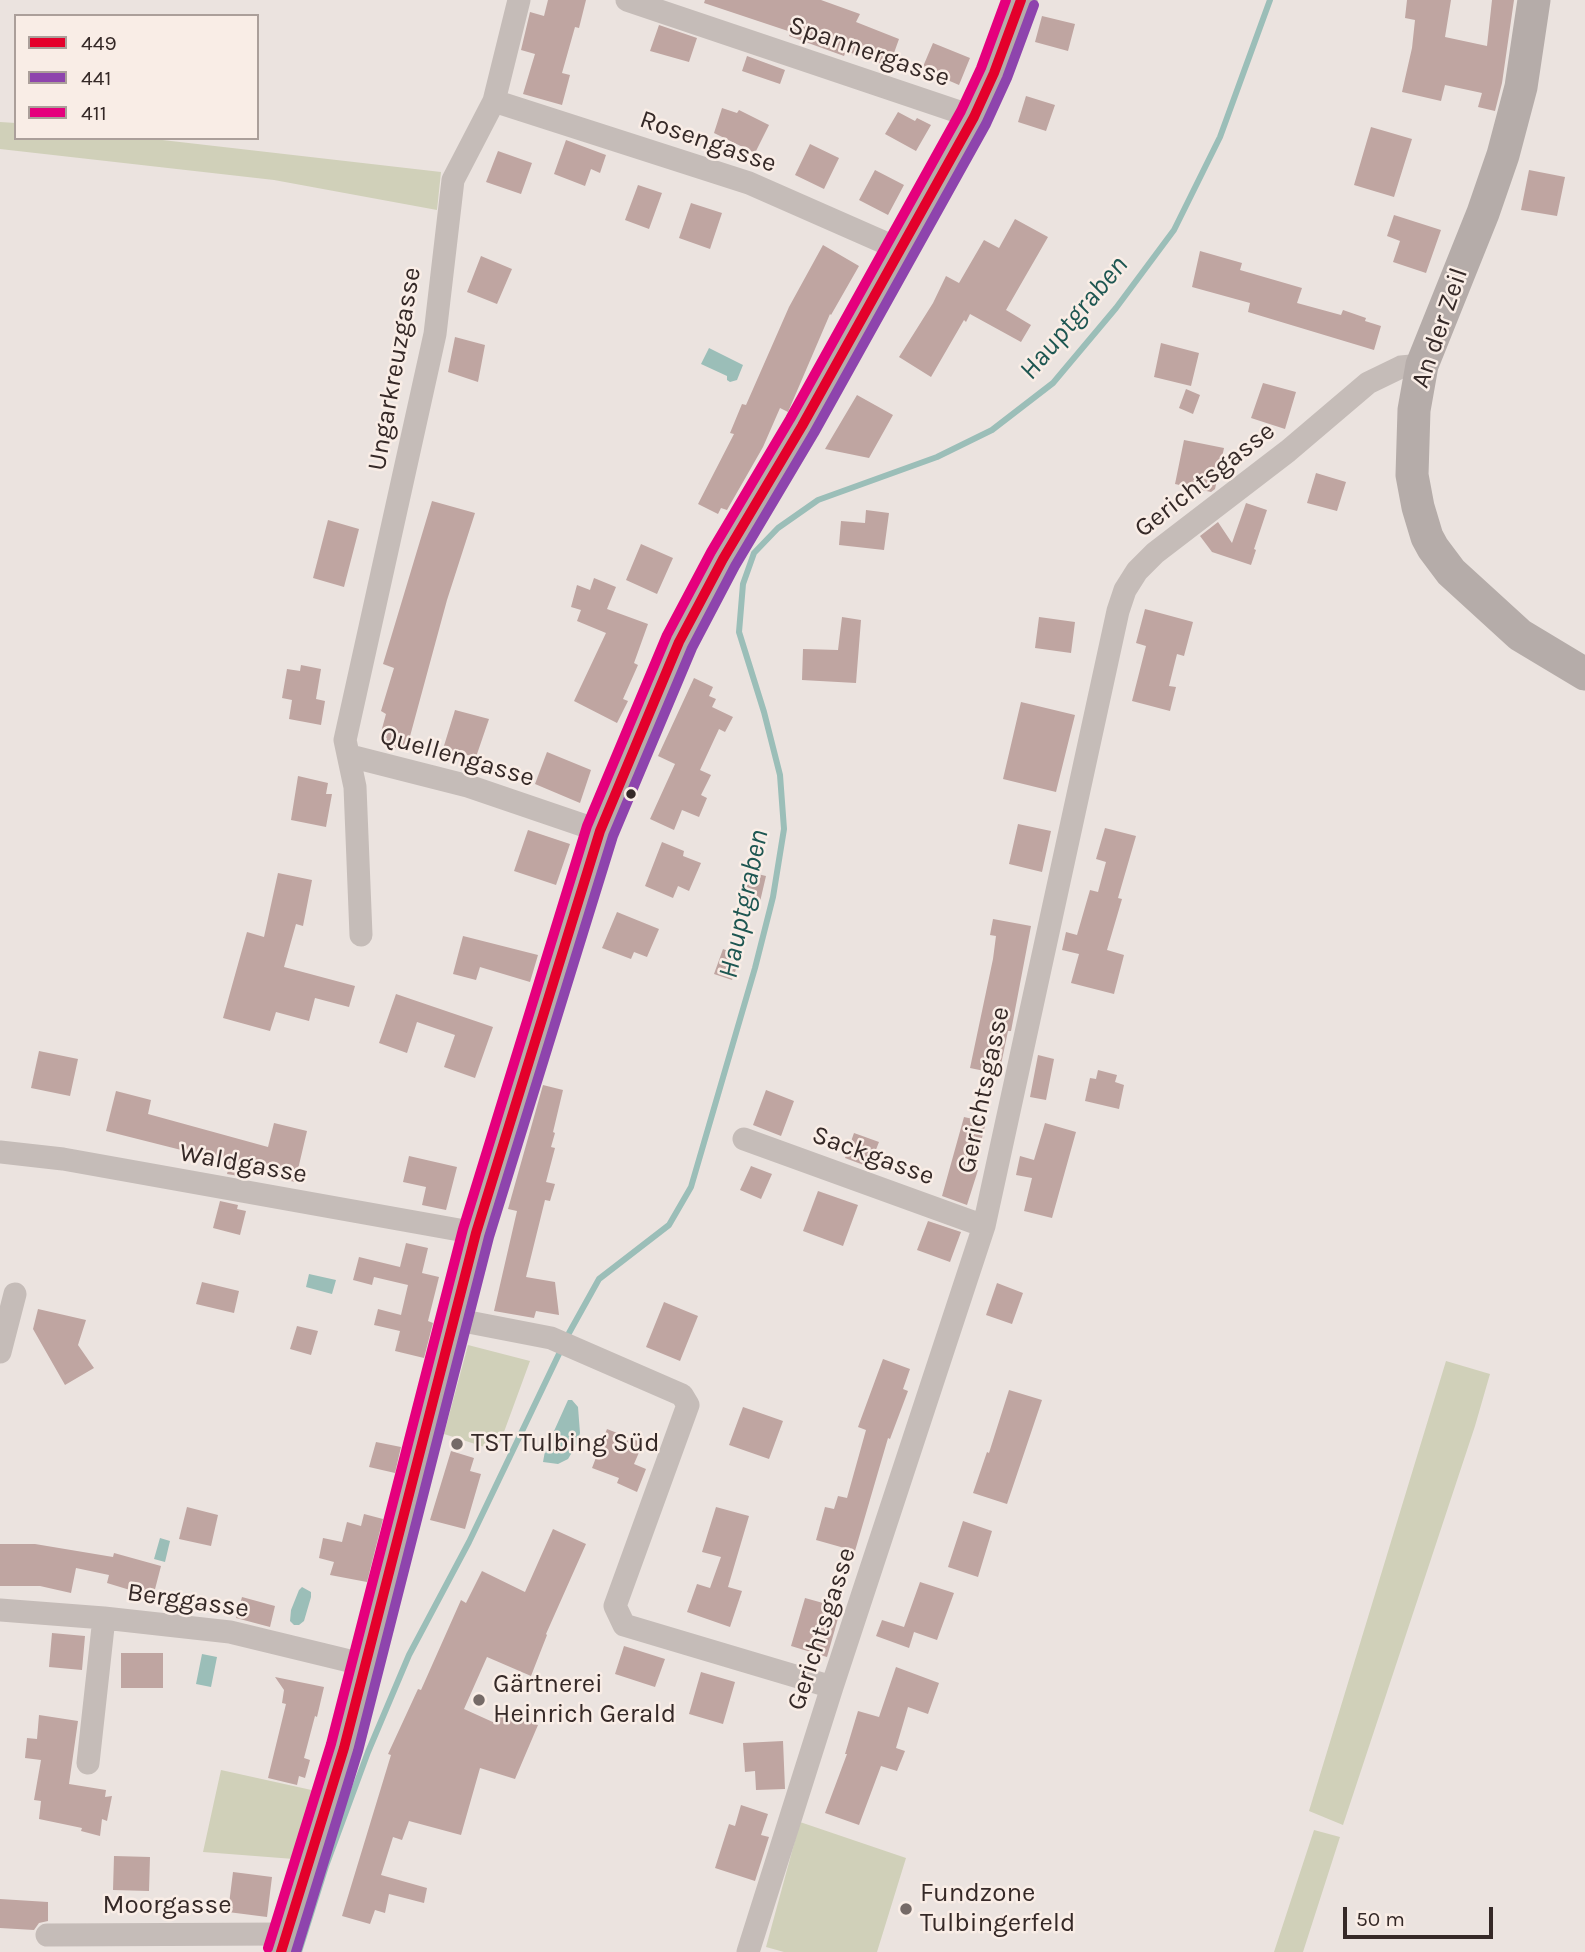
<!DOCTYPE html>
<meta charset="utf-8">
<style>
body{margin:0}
#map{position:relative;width:1585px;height:1952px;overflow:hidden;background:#ebe3df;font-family:Karla,sans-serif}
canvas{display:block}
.legend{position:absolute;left:14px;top:14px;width:245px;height:126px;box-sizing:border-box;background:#f9ede6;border:2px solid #ab9f9a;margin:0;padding:9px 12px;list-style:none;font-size:21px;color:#352927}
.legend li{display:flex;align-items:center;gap:14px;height:35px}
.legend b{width:35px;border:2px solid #ab9f9a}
.scale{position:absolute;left:1343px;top:1907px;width:150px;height:32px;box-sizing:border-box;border:4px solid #352927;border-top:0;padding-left:9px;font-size:21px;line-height:24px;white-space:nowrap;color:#352927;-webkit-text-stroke:5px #f9ede6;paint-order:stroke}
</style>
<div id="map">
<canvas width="1585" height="1952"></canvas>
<ul class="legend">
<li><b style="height:9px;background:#e4002b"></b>449</li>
<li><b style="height:9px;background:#8e44ad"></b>441</li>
<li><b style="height:9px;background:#e5007d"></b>411</li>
</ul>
<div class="scale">50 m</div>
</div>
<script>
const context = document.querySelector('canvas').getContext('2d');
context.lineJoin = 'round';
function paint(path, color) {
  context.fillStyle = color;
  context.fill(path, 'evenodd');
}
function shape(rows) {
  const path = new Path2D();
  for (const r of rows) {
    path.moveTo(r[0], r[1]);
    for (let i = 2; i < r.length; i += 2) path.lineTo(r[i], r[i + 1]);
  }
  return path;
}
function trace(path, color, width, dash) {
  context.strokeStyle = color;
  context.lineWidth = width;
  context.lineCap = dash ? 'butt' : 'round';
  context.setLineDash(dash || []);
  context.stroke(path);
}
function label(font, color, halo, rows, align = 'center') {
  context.font = font + ' Karla,sans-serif';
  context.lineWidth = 5;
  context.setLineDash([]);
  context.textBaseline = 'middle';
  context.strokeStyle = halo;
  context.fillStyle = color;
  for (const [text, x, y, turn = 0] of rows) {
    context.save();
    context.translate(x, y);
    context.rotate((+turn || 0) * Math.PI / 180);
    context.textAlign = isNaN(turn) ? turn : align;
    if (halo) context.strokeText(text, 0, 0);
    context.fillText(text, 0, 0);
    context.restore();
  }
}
paint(shape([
 [0,122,16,123,16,138,145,138,441,172,437,210,274,180,0,149],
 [468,1345,530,1361,497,1451,444,1434],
 [1446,1361,1490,1374,1475,1426,1343,1825,1309,1811],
 [221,1770,316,1791,294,1859,203,1852],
 [800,1822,906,1858,877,1952,784,1952,766,1947],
 [1314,1830,1340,1837,1303,1952,1274,1952]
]), '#d0d0b9');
paint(shape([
 [709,348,743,365,737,380,730,382,727,380,727,376,701,364],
 [309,1274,336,1280,332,1294,306,1287],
 [568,1400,572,1400,578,1407,580,1433,577,1444,568,1459,558,1464,543,1462,545,1451],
 [160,1538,170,1541,165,1562,154,1559],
 [302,1587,311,1592,311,1597,304,1621,299,1625,294,1625,290,1621,291,1610,299,1590],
 [202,1654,217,1657,211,1687,196,1684]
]), '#9bbeb8');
trace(shape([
 [299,1952,326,1866,368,1752,409,1655,469,1542,569,1333,599,1279,669,1225,691,1187,755,968,773,897,784,829,780,775,764,712,739,632,743,584,754,553,778,528,818,500,937,457,992,430,1053,383,1116,308,1174,230,1220,137,1270,0]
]), '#9bbeb8', 6);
paint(shape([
 [548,0,586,0,579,28,575,27,562,73,570,75,562,105,523,94,535,54,521,50,530,12,544,16],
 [705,0,821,0,860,14,856,22,899,39,889,67,846,51,844,56,789,36,791,32,704,3],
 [1407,0,1451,0,1445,37,1487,46,1492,0,1514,0,1502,83,1495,111,1478,107,1482,93,1445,85,1441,101,1402,92,1412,48,1415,20,1405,18],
 [1042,16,1075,24,1068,51,1035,42],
 [659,25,697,38,689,62,650,51],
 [933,43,970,58,959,85,922,69],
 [747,56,785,70,780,84,742,71],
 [1026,96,1055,105,1046,131,1018,122],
 [722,108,737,113,739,110,769,125,755,153,714,133],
 [898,112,915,121,917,118,931,125,916,151,885,134],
 [1371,127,1412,139,1394,197,1354,185],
 [566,140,606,155,600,173,591,169,585,186,554,174],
 [810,144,839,158,824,189,795,175],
 [498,151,532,163,521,194,486,182],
 [875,170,904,185,888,215,859,200],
 [1529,170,1565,177,1557,216,1521,210],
 [638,185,662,193,649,229,625,220],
 [691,203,722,213,710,249,679,238],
 [1394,215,1441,230,1426,273,1393,262,1400,241,1387,236],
 [1015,219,1048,237,1006,310,1031,325,1021,342,970,314,966,322,964,320,931,377,899,357,933,303,946,276,959,283,984,240,999,248],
 [823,245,859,266,831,315,830,314,788,412,780,408,763,447,727,510,721,508,718,514,698,504,734,434,730,433,742,404,746,405,789,307],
 [1200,251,1242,263,1240,270,1302,288,1297,303,1341,315,1343,310,1366,318,1365,321,1381,326,1374,350,1248,312,1250,303,1192,287],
 [481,256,512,269,497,304,467,292],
 [455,337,485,345,478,382,448,372],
 [1161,343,1199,353,1191,386,1154,377],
 [1263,383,1296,392,1285,429,1251,418],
 [1186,389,1200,395,1193,414,1179,408],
 [857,395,893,415,869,458,825,449],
 [1184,440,1224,448,1215,489,1211,492,1175,484],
 [1316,473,1346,482,1337,511,1307,503],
 [432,501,475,513,447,600,406,751,385,745,387,738,380,736,386,714,381,711,394,668,383,664],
 [1246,503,1267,510,1254,549,1256,550,1251,565,1212,552,1200,536,1218,522,1232,543],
 [866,510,889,513,884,550,839,545,841,521,865,523],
 [328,520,359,529,344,587,313,578],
 [641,544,673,558,657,594,626,580],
 [594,578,616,587,607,609,648,624,634,663,638,665,623,699,628,701,617,723,574,701,606,633,577,621,581,610,571,607,577,585,590,590],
 [1145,609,1193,622,1184,656,1177,654,1169,686,1176,687,1170,711,1132,701,1146,646,1136,643],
 [842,617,861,620,856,683,802,680,803,649,838,650],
 [1039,617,1075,622,1071,653,1035,648],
 [301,665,321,669,316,699,325,701,321,725,289,719,292,700,282,698,287,669,300,671],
 [694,678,713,687,709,696,716,699,712,707,733,717,725,732,719,729,700,770,711,775,701,795,707,798,699,817,682,810,674,830,650,819,675,764,658,756],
 [1021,702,1075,715,1056,792,1003,779],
 [455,710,489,719,476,757,443,749],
 [547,752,591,770,580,803,535,784],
 [298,776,328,783,326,794,332,794,326,827,291,820],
 [1018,824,1051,831,1042,872,1009,864],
 [1105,828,1136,836,1118,898,1122,899,1107,950,1124,955,1114,994,1071,983,1079,954,1062,950,1066,932,1077,935,1090,890,1098,892,1106,862,1096,859],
 [528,830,570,844,556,885,514,871],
 [662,842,684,851,683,856,701,863,689,891,678,886,673,898,645,886],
 [745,871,766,876,759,906,738,901],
 [278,873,312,880,303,926,296,924,284,967,355,986,349,1007,315,998,309,1021,276,1012,270,1031,223,1018,247,932,264,937],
 [617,912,659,929,647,957,634,952,631,959,602,948],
 [993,919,1031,926,1011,1031,1008,1031,999,1074,970,1068,993,959,996,936,990,935],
 [463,936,538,955,530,982,480,967,476,980,453,974],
 [723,949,741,956,732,980,714,974],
 [396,994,493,1027,475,1078,444,1067,455,1035,417,1022,407,1053,379,1043],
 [39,1051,78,1059,70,1096,31,1088],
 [1038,1055,1054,1059,1046,1100,1030,1097],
 [1098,1070,1117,1075,1115,1082,1124,1085,1119,1109,1085,1101,1090,1078,1096,1079],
 [543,1085,563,1090,553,1132,555,1133,551,1147,555,1148,546,1182,555,1184,550,1201,545,1200,526,1277,555,1282,559,1315,536,1311,534,1318,494,1311,517,1211,508,1209],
 [766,1090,794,1101,781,1136,753,1125],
 [116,1091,151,1100,148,1114,268,1147,274,1123,307,1131,295,1182,247,1171,245,1177,227,1174,229,1167,208,1162,209,1157,106,1131],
 [964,1117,986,1122,974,1170,978,1170,967,1205,942,1196],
 [1045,1123,1076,1132,1052,1218,1024,1211,1032,1178,1016,1175,1020,1156,1034,1160],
 [854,1133,879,1142,869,1167,845,1158],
 [409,1156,457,1167,446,1210,422,1205,426,1187,403,1182],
 [751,1166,772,1174,761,1199,740,1190],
 [818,1191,858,1205,843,1246,803,1231],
 [220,1201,238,1205,237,1209,246,1211,240,1235,213,1228],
 [928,1221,961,1232,950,1262,917,1250],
 [406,1243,428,1248,422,1273,439,1277,428,1321,433,1323,424,1358,395,1351,400,1331,374,1325,378,1309,401,1315,408,1285,374,1277,372,1285,353,1280,359,1257,400,1267],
 [202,1282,239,1291,234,1313,196,1304],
 [997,1283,1023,1293,1012,1324,986,1315],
 [664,1302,698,1316,680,1361,646,1347],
 [38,1309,86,1320,78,1345,94,1368,65,1385,33,1329],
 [297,1326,318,1331,311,1355,290,1349],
 [883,1359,910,1369,903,1389,908,1391,890,1439,888,1438,855,1551,816,1540,825,1507,834,1509,838,1496,847,1498,866,1430,858,1427],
 [1009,1390,1042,1400,1007,1504,973,1493,987,1452,989,1453],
 [743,1407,783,1421,769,1459,729,1445],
 [607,1429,643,1443,634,1464,646,1469,637,1492,617,1483,619,1478,592,1468],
 [376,1442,401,1447,395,1473,369,1467],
 [451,1451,474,1458,470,1471,481,1474,465,1529,430,1520],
 [187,1507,218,1515,211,1546,179,1539],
 [716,1507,749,1516,728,1587,742,1591,730,1627,687,1612,697,1584,710,1588,721,1557,702,1552],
 [364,1514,383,1519,367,1582,330,1575,334,1562,319,1558,323,1538,342,1542,347,1522,361,1526],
 [963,1521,992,1531,978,1577,948,1567],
 [553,1529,586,1544,546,1634,547,1635,531,1676,487,1657,464,1709,495,1723,501,1710,538,1725,515,1779,480,1768,461,1835,409,1821,402,1840,393,1837,381,1875,427,1888,424,1903,389,1894,385,1913,375,1910,370,1924,342,1916,391,1755,388,1754,418,1689,421,1690,461,1600,466,1603,482,1571,525,1592],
 [0,1544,35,1544,113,1557,114,1553,161,1566,153,1597,107,1583,109,1575,76,1568,71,1593,40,1586,0,1586],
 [920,1582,954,1593,937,1640,914,1632,909,1648,876,1636,882,1620,904,1627],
 [242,1597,275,1606,270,1627,236,1618],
 [805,1598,841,1608,827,1657,791,1646],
 [52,1633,85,1636,82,1670,49,1667],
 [624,1646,665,1659,655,1687,615,1674],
 [121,1653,163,1653,163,1688,121,1688],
 [896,1667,939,1683,928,1714,908,1707,896,1748,905,1751,897,1771,881,1766,859,1825,825,1813,847,1754,845,1754,858,1711,879,1717],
 [701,1672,735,1682,723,1724,689,1714],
 [275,1677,324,1687,317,1717,315,1716,304,1758,310,1760,305,1778,299,1776,297,1785,268,1778,286,1704,282,1703,284,1690],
 [39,1715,78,1721,69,1784,106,1790,105,1797,112,1796,107,1821,102,1819,100,1836,81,1831,82,1828,39,1819,41,1801,34,1800,41,1760,25,1758,27,1738,37,1739],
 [783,1741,785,1789,756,1790,755,1771,745,1772,743,1743],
 [741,1805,768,1814,761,1835,769,1837,755,1881,715,1868,729,1824,735,1826],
 [114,1856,150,1857,149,1891,113,1890],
 [233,1872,272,1877,267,1917,228,1912],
 [0,1899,48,1902,48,1921,39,1923,34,1930,0,1928]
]), '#bfa5a1');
trace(shape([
 [627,0,974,117],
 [494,101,749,183,899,249],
 [350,756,468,786,600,831],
 [361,935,355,787,345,740,435,334,453,180,494,101,519,0],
 [744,1139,984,1226],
 [0,1152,63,1159,476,1233],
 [453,1319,551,1338,682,1395,688,1405,615,1606,624,1625,832,1687],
 [0,1352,15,1294],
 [0,1610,104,1618,230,1632,366,1665],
 [88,1763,104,1618],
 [47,1935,287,1934],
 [748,1952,832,1687,984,1226,1118,611,1125,590,1137,571,1155,553,1288,451,1368,383,1401,367,1422,365]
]), '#c5bcb8', 23);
trace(shape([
 [1534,0,1521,87,1503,155,1483,213,1422,365,1414,410,1412,475,1418,507,1427,537,1433,548,1451,572,1520,635,1585,674],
 [281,1952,344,1748,476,1233,600,831,679,642,723,559,802,426,974,117,994,73,1021,0]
]), '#b5aca9', 33);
trace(shape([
 [281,1952,344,1748,476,1233,600,831,679,642,723,559,802,426,974,117,994,73,1021,0]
]), '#e4002b', 10);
trace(shape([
 [296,1952,358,1751,489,1237,613,836,692,648,735,566,814,433,986,124,1007,78,1034,5]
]), '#8e44ad', 10);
trace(shape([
 [268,1948,331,1744,463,1229,587,826,667,635,711,552,790,419,961,111,981,68,1006,0]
]), '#e5007d', 10);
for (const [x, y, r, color] of [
 [631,794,6,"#352927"],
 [457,1444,7,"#756a67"],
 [479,1700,7,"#756a67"],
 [906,1909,7,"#756a67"]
]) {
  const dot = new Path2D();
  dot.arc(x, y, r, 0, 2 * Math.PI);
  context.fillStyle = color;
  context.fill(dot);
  trace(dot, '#f9ede6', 2.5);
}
label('26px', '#352927', '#f9ede6', [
 ["Spannergasse",869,52,19],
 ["Rosengasse",708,142,19],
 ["An der Zeil",1440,328,-71],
 ["Ungarkreuzgasse",395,369,-80],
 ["Gerichtsgasse",1205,480,-38],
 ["Quellengasse",457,757,16],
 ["Gerichtsgasse",984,1090,-78],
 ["Sackgasse",873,1156,20],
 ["Waldgasse",243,1164,10],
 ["Berggasse",188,1601,8],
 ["Gerichtsgasse",822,1629,-72],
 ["Moorgasse",167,1906]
]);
label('26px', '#352927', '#f9ede6', [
 ["TST Tulbing Süd",471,1444],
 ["Gärtnerei",493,1685],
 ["Heinrich Gerald",493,1715],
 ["Fundzone",920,1894],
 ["Tulbingerfeld",920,1924]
], 'left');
label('italic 28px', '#1d5651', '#f9ede6', [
 ["Hauptgraben",1074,318,-50],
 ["Hauptgraben",744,904,-78]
]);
</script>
